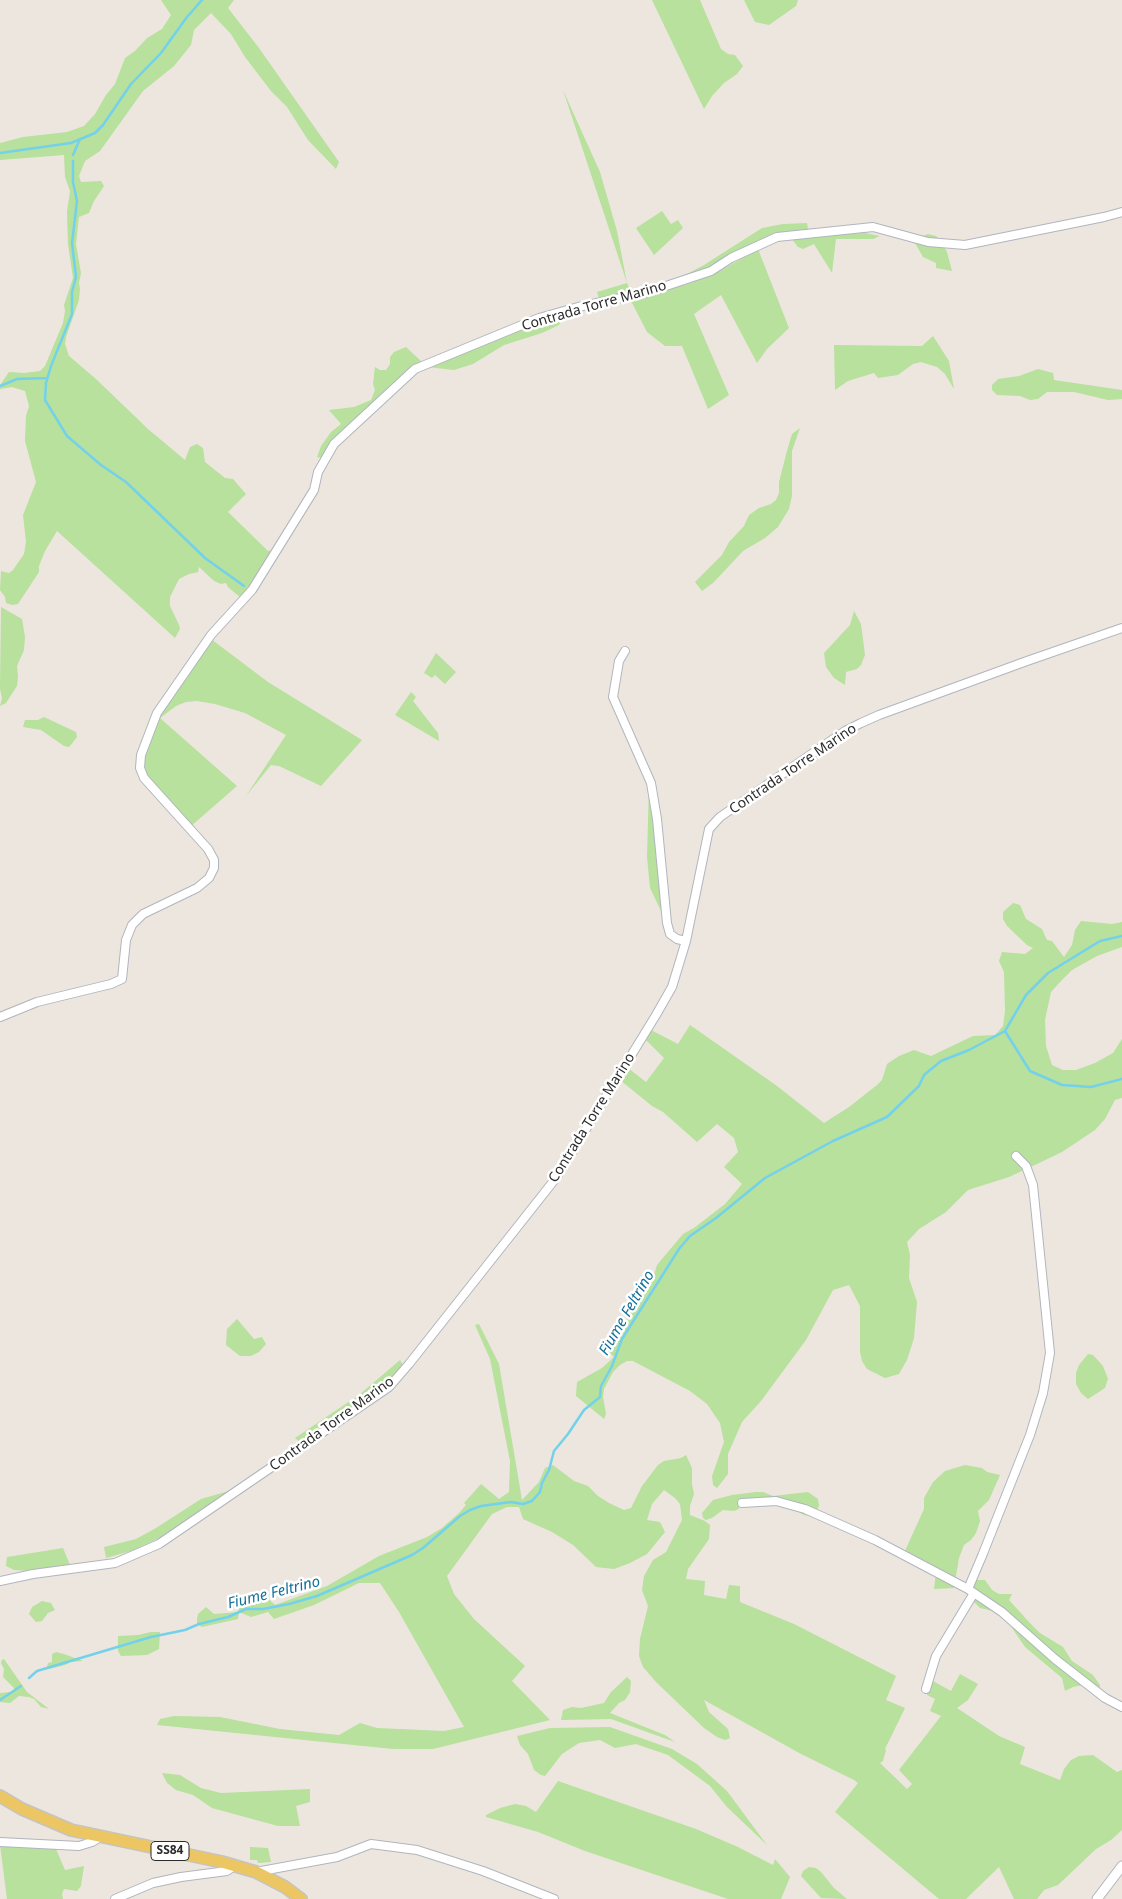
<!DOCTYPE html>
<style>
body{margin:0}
canvas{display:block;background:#ece6de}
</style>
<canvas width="1122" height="1899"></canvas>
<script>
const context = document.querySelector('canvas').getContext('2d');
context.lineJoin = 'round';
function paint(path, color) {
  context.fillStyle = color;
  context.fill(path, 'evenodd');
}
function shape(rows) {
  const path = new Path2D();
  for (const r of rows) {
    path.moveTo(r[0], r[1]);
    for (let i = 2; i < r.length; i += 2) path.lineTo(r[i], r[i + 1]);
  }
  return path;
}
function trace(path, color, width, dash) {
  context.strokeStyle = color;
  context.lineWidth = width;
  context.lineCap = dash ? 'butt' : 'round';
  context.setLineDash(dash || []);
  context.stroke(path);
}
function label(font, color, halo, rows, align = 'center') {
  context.font = font + ' "Noto Sans",sans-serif';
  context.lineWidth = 5;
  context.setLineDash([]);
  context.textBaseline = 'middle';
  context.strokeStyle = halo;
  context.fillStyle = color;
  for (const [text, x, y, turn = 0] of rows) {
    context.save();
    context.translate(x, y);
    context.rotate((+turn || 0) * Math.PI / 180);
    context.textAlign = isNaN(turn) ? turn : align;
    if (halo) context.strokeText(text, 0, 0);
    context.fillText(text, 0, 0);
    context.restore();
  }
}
paint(shape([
 [161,0,234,0,228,8,259,48,339,162,336,169,308,140,287,107,271,91,245,57,231,34,211,13,194,30,191,45,174,66,143,91,100,151,85,161,79,176,81,182,101,181,104,186,94,201,89,213,79,217,76,244,81,273,79,283,80,289,79,300,66,337,65,344,69,356,96,379,148,429,185,460,190,447,197,444,203,448,205,462,225,478,233,479,246,494,228,512,268,551,275,550,257,579,241,598,228,587,226,583,221,584,214,581,199,567,198,572,189,574,179,579,170,597,170,606,179,625,180,629,175,638,57,531,45,551,39,566,39,572,18,604,12,605,6,603,5,597,0,590,1,571,9,573,13,570,24,554,26,542,23,515,36,482,25,441,26,416,29,406,25,391,12,387,0,389,0,385,9,372,24,373,40,371,45,366,63,323,65,311,64,305,73,278,68,244,67,212,70,191,65,177,64,155,0,160,0,143,23,137,67,132,84,126,95,114,106,95,115,84,125,58,135,51,147,38,162,29,171,15],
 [652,0,700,0,721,49,728,54,735,55,743,66,737,74,724,83,712,96,704,109],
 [744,0,798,0,796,6,769,25,755,22],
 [563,90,600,172,617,231,627,283,631,292,654,286,683,276,704,265,762,228,783,224,807,223,808,229,774,236,708,271,662,287,599,299,597,292,627,283],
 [662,211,671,224,678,220,683,228,654,255,636,228],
 [865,233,880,236,873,239,836,239,832,273,814,244,803,249,798,247,791,238],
 [928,234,936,236,942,242,947,252,952,271,936,268,936,263,923,257,915,243,920,237],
 [758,249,789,328,767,349,757,363,721,295,694,314,729,395,708,409,682,346,665,346,647,332,631,301,691,283,720,271],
 [567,311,559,325,542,333,504,345,473,364,454,370,427,367,456,352],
 [933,336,949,361,954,389,945,374,937,367,921,362,913,364,898,375,878,378,874,373,848,381,835,390,834,345,922,346],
 [406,347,423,363,406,372,339,433,327,447,322,458,317,457,321,446,331,432,341,424,329,410,354,407,371,400,375,390,373,384,375,367,380,370,386,370,390,364,390,357,394,352],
 [1038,369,1053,373,1054,380,1122,390,1122,399,1108,400,1074,392,1047,392,1038,399,1030,400,1020,396,997,395,992,390,992,385,998,379,1019,376],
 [800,428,792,451,792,496,789,509,778,527,765,538,743,551,713,583,702,591,695,582,722,555,729,542,744,526,749,515,759,508,771,504,776,500,779,493,779,482,787,451,792,434],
 [1,607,22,619,25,637,24,650,17,666,18,677,17,686,6,703,0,706,2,698,0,689],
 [854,611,861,624,865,655,861,665,857,669,846,672,845,685,834,678,826,667,824,653,850,625],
 [211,639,268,682,362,740,321,786,279,766,271,765,246,796,286,735,245,713,215,704,197,701,186,702,176,706,160,718,237,786,190,827,144,776,142,757,150,736,168,701],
 [436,653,456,672,445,684,435,675,432,678,424,673],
 [411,692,416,697,413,701,438,733,439,741,395,715],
 [44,717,76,732,77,737,69,747,64,746,41,730,23,727,25,720,38,720],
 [649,785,656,825,663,915,650,888,647,857],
 [1013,903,1020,905,1026,919,1042,929,1047,940,1052,941,1064,957,1072,945,1075,930,1081,921,1112,924,1122,922,1122,947,1097,956,1072,970,1060,982,1051,992,1045,1020,1046,1046,1052,1065,1063,1070,1076,1070,1095,1063,1113,1053,1122,1039,1122,1098,1115,1100,1105,1119,1095,1130,1062,1152,1037,1164,1009,1177,968,1190,946,1212,919,1229,907,1242,910,1255,909,1278,917,1302,914,1338,907,1360,899,1374,885,1378,867,1369,862,1361,860,1352,860,1306,849,1285,833,1290,806,1340,761,1401,742,1422,728,1454,728,1474,717,1488,713,1485,712,1476,724,1442,720,1423,707,1404,690,1391,633,1361,627,1361,620,1365,613,1372,604,1389,603,1397,606,1414,604,1419,576,1396,577,1382,602,1368,614,1357,607,1350,643,1293,652,1281,657,1265,683,1234,694,1228,725,1204,742,1184,724,1167,738,1152,734,1138,717,1124,697,1142,663,1112,652,1106,620,1080,628,1068,646,1082,664,1058,646,1040,651,1030,678,1044,690,1025,777,1086,824,1123,849,1107,877,1085,882,1080,887,1064,899,1056,914,1050,931,1056,973,1036,995,1035,1003,1026,1005,1011,1004,972,999,961,1002,952,1025,954,1033,948,1027,945,1007,926,1003,919,1003,912],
 [237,1319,254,1339,262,1337,266,1344,259,1352,251,1356,240,1356,226,1345,227,1329],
 [479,1324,499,1364,522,1500,539,1482,545,1468,553,1465,574,1481,588,1486,598,1496,609,1503,624,1510,631,1508,642,1486,658,1465,664,1461,681,1458,686,1455,692,1468,692,1484,694,1494,690,1506,690,1515,705,1521,710,1525,709,1539,688,1569,686,1579,705,1581,704,1595,726,1599,729,1585,740,1586,740,1602,794,1624,896,1676,886,1700,905,1708,885,1749,886,1750,883,1761,880,1763,907,1789,912,1784,899,1770,941,1716,930,1711,935,1699,927,1695,933,1681,951,1691,960,1674,978,1684,968,1700,957,1708,999,1736,1025,1747,1020,1764,1060,1780,1064,1769,1071,1760,1079,1756,1093,1755,1117,1772,1122,1770,1122,1830,1111,1840,1096,1849,1058,1885,1044,1890,1037,1899,1014,1899,999,1867,966,1899,939,1899,835,1812,858,1783,854,1780,801,1754,704,1700,709,1712,728,1729,730,1738,725,1740,717,1737,704,1728,656,1682,643,1667,639,1656,640,1639,648,1606,642,1590,644,1576,653,1560,666,1552,682,1520,680,1504,675,1498,664,1490,652,1504,647,1520,660,1522,665,1532,647,1554,630,1563,614,1569,596,1567,573,1545,552,1532,523,1519,519,1507,507,1507,492,1514,447,1576,454,1594,474,1619,525,1666,512,1681,550,1720,433,1749,393,1749,157,1725,160,1719,174,1716,220,1717,280,1729,339,1735,360,1723,377,1728,444,1731,464,1727,399,1612,380,1583,359,1583,314,1605,274,1619,268,1612,251,1617,239,1612,238,1619,202,1627,197,1624,197,1619,198,1614,206,1607,214,1614,238,1612,240,1605,248,1596,259,1596,270,1600,275,1605,327,1586,379,1556,427,1537,442,1528,459,1513,466,1505,464,1503,481,1484,499,1499,509,1492,510,1461,490,1359,475,1325],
 [1088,1354,1093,1355,1103,1366,1108,1379,1105,1388,1088,1399,1081,1393,1076,1384,1076,1373,1079,1365],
 [400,1360,403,1365,385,1385,302,1444,295,1438,359,1395],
 [965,1465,982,1468,987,1472,1000,1475,989,1500,978,1511,980,1521,976,1533,971,1540,964,1545,959,1558,954,1588,934,1589,936,1573,904,1553,924,1509,924,1498,933,1482,945,1471],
 [232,1490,170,1533,131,1551,106,1558,104,1547,136,1539,156,1528,201,1499],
 [756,1492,763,1492,773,1496,808,1492,818,1499,819,1506,814,1515,810,1516,804,1515,785,1505,740,1504,739,1509,734,1511,723,1510,712,1518,706,1520,703,1518,702,1513,713,1500,732,1495],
 [63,1548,70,1565,29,1571,14,1570,6,1566,7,1557],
 [976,1580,985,1580,992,1590,999,1594,1012,1594,1009,1600,1029,1622,1040,1633,1063,1647,1072,1661,1093,1675,1100,1685,1100,1689,1088,1684,1073,1687,1065,1691,1062,1678,1025,1647,1008,1622,993,1611,980,1608,973,1601,976,1598,970,1593],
 [42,1601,51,1603,55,1610,48,1613,42,1621,36,1622,29,1614,32,1607],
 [151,1632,160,1632,159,1649,147,1655,121,1656,118,1651,118,1636,138,1635],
 [56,1652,64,1654,83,1661,71,1662,65,1665,49,1669,47,1667,48,1663,52,1662,52,1654],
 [4,1659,27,1692,49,1709,41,1707,34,1699,29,1697,19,1696,10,1703,0,1702,0,1693,10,1692,14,1691,14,1688,3,1677,4,1669,1,1663,2,1660],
 [627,1677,631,1681,630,1692,625,1700,619,1703,610,1713,665,1735,675,1742,611,1719,561,1720,563,1710,572,1707,581,1708,604,1703,611,1692],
 [610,1727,672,1749,697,1764,727,1791,767,1845,727,1807,710,1786,668,1755,636,1744,615,1748,600,1740,579,1743,562,1754,545,1776,541,1775,534,1770,528,1754,520,1745,517,1736,550,1728],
 [162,1773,180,1775,201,1788,221,1793,310,1789,310,1802,296,1806,300,1826,278,1826,212,1808,193,1795,176,1790,167,1783],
 [558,1781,696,1829,738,1847,773,1865,775,1859,790,1877,781,1899,728,1899,585,1851,538,1832,486,1817,486,1815,500,1808,515,1804,526,1806,536,1812],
 [0,1845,56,1849,65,1870,84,1866,81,1886,77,1891,64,1889,62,1894,63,1899,7,1899],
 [250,1847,268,1848,271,1862,258,1863,257,1860,250,1860],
 [809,1867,816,1868,821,1872,834,1888,847,1899,821,1898,801,1876,803,1871]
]), '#b7e19c');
trace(shape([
 [0,153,71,143,95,133,103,125,131,84,161,53,187,17,202,0],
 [73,155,80,139],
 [73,161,73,182,77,201,72,243,76,277,72,292,72,314,51,366,46,383,45,400,67,436,101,465,126,482,205,558,244,586],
 [0,386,17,379,47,378],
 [1005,1031,1030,1071,1062,1085,1091,1087,1122,1079],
 [29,1678,37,1671,151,1637,185,1630,199,1624,228,1617,246,1609,263,1609,289,1604,317,1596,412,1555,423,1548,460,1516,470,1510,481,1506,511,1502,523,1504,532,1501,540,1492,542,1483,549,1470,554,1451,568,1434,584,1410,600,1397,601,1386,612,1366,622,1339,679,1249,690,1236,716,1218,765,1178,833,1141,887,1117,919,1086,924,1075,941,1061,969,1050,1005,1031,1026,995,1048,973,1100,941,1122,936],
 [0,1700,21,1686]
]), '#74d1eb', 2.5);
const minor = shape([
 [625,651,619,661,613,697,651,783,657,819,667,923,670,934,677,939,686,941],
 [0,1017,37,1002,111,984,122,979,126,940,132,925,143,914,197,888,209,878,214,868,214,860,208,849,144,778,140,768,141,755,157,713,211,635,252,590,314,490,318,472,334,444,415,369,539,318,578,307,645,293,711,271,731,258,777,237,873,227,928,242,965,245,1104,217,1122,212],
 [742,1503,776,1501,805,1509,875,1540,968,1589,1002,1612,1055,1659,1105,1698,1122,1707],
 [0,1581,33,1574,115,1563,159,1544,389,1387,409,1364,556,1178,656,1015,672,987,686,941,709,829,720,817,845,731,861,723,879,715,1027,661,1122,628],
 [968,1589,982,1556,1030,1435,1043,1393,1050,1353,1033,1185,1026,1166,1016,1156],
 [926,1689,936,1656,974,1593],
 [0,1842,79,1846,92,1842,100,1837],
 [256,1872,337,1857,371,1844,417,1850,483,1871,554,1899],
 [115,1899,153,1883,181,1877,227,1871,234,1866]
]);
const tertiary = shape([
 [1097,1899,1122,1866]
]);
const primary = shape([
 [0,1796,22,1809,71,1830,222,1862,256,1872,285,1887,301,1899]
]);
trace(minor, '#b1b5be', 10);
trace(tertiary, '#b1b5be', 11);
trace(primary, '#c4c4c4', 14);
trace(minor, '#fff', 8);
trace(tertiary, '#fff', 9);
trace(primary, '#ecc663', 11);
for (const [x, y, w] of [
 [170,1851,38]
]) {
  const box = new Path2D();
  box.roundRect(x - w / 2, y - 9.5, w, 19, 4);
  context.fillStyle = '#fff';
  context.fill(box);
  trace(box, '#2b2b2b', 1);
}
label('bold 12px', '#2b2b2b', null, [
 ["SS84",170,1851]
]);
label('14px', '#2b2b2b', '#fff', [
 ["Contrada Torre Marino",594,306,-16],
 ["Contrada Torre Marino",793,769,-34],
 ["Contrada Torre Marino",592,1118,-58],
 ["Contrada Torre Marino",332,1424,-36]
]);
label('italic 15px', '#127099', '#fff', [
 ["Fiume Feltrino",627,1313,-60],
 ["Fiume Feltrino",274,1593,-14]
]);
</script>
